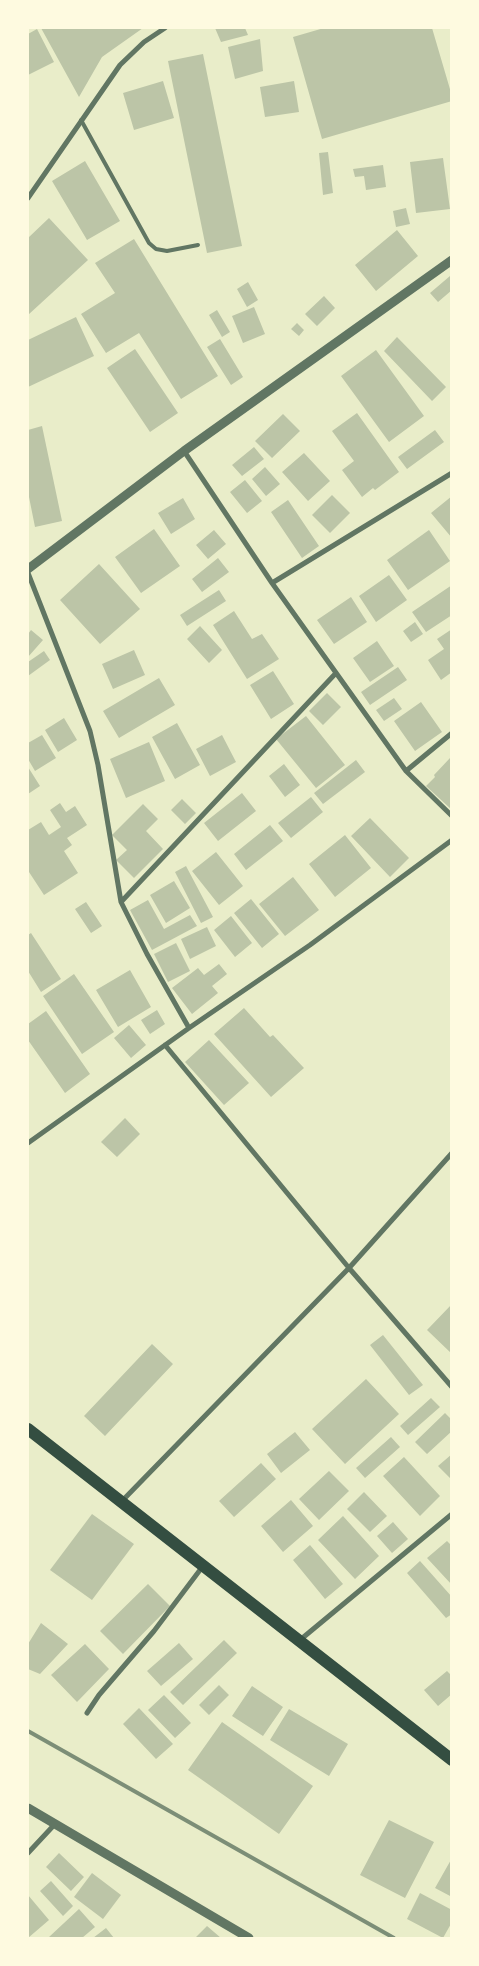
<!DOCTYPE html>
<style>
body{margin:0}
#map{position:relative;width:479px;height:1966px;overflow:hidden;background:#e9edc9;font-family:"Alegreya Sans",sans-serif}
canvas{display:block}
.frame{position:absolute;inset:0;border:29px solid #fefae0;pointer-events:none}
</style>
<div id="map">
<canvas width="479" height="1966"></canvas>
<div class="frame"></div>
</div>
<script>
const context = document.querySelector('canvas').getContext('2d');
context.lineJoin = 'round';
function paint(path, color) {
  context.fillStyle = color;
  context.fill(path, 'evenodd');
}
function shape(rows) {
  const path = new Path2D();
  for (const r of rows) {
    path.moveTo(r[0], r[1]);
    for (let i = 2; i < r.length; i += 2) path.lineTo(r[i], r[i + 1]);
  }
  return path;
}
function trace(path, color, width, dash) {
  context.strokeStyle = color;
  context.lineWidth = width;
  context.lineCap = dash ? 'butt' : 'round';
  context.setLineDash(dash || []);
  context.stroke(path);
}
paint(shape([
 [41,28,143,28,102,57,79,97],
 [215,28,245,28,248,35,221,42],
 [324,28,432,28,452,96,452,101,322,139,293,37],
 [37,29,54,62,28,75,28,34],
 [260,39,263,71,235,79,228,47],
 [203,54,242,246,207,253,168,61],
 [163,81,174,118,134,130,123,93],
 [294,81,299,112,265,117,260,87],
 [328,152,333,193,323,195,319,153],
 [443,158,450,209,416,213,410,162],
 [85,161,120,221,87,240,52,181],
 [383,165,386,187,366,190,364,176,355,177,353,169],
 [406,208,410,224,396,227,393,211],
 [49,218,88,260,28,315,28,238],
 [397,230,418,256,376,291,355,265],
 [134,239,218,376,181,399,139,333,106,353,81,314,115,293,95,263],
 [450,276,452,290,438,302,430,293],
 [248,282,258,300,247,307,237,289],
 [324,296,335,308,317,326,305,314],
 [254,307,265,334,243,343,232,316],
 [217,310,230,332,222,337,209,315],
 [76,317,94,356,28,387,28,340],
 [297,323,304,330,299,336,291,329],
 [397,337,446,387,432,401,384,351],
 [220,339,243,377,231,385,207,347],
 [135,349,178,413,150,432,107,368],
 [376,350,424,416,389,442,341,376],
 [357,413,399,472,375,490,373,488,362,497,342,470,354,461,332,431],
 [283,414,300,431,272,458,255,441],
 [42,426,62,521,35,527,28,492,28,430],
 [435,430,444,442,407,469,398,457],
 [254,447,264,459,242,476,232,465],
 [304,453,330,481,308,501,282,472],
 [265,467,280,484,266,496,252,479],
 [245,480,262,501,247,513,230,492],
 [332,495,350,513,330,533,312,515],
 [452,496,452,538,431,513],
 [183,498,195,519,171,534,158,513],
 [288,500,319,546,302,558,271,512],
 [154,529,180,566,141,593,115,557],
 [214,530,226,544,208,559,196,545],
 [429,530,450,561,408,590,387,560],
 [218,558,229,572,202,592,192,579],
 [99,564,140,609,100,644,60,600],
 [389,575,407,600,376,622,359,596],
 [452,585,452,615,426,632,412,612],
 [219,590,226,601,187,626,180,615],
 [351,597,367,622,334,644,317,620],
 [234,611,252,639,262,634,279,659,247,679,213,625],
 [415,622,423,634,411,642,403,631],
 [200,626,222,650,209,663,187,639],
 [452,629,452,672,441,680,428,660,444,649,437,639],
 [31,630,43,640,28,657,28,634],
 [377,641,394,666,370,682,353,658],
 [134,650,145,675,113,689,102,664],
 [44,651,50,660,28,676,28,662],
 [398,667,407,680,370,705,361,692],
 [273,671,294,704,271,719,250,685],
 [159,678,175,705,119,738,103,711],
 [327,693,341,707,323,725,309,711],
 [394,698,402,709,384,721,376,710],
 [421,702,442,732,415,751,394,721],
 [306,716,345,765,316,788,276,739],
 [64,718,77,740,58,752,45,730],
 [177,723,200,765,175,779,152,737],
 [42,735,56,758,35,771,28,759,28,743],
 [222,735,236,762,210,776,196,749],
 [149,742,165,781,126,798,110,759],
 [450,758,452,759,452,810,426,786,435,777,434,775],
 [356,760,365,772,323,804,314,793],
 [284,764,300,785,285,797,269,776],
 [28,767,40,786,28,794],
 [242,793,256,811,218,841,204,823],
 [311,797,323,812,291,838,278,823],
 [182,799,196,813,185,824,171,810],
 [60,803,66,812,75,806,87,825,67,838,72,845,64,851,78,873,44,895,29,872,28,873,28,830,41,822,49,835,61,827,50,810],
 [143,804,158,819,146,831,163,849,134,878,116,860,127,850,112,835],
 [370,818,409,858,390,877,351,836],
 [270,825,283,841,246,870,234,854],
 [345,835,371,868,335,897,309,864],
 [216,852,243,886,219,905,192,871],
 [186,866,213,917,201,923,175,872],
 [293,877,319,910,285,936,259,904],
 [174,881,190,908,166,923,150,895],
 [251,899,279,934,262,948,234,913],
 [148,900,164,929,190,915,197,926,152,950,130,910],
 [86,902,102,926,91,933,75,909],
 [231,916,252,943,235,957,214,930],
 [207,927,216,946,190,959,181,939],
 [31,933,61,979,41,992,28,971,28,935],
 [176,943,190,971,168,982,154,954],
 [219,964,227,974,212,986,218,993,192,1014,172,988,198,968,204,975],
 [130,970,151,1007,118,1027,96,990],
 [74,974,114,1032,82,1054,43,996],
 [244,1008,270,1037,273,1035,304,1068,271,1097,214,1034],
 [157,1010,165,1024,150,1034,141,1020],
 [46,1011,90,1074,65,1093,28,1040,28,1024],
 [129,1025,146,1045,131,1058,114,1038],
 [209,1040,249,1083,224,1105,185,1062],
 [125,1118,140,1134,117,1157,101,1142],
 [452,1304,452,1354,427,1330],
 [383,1335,423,1385,409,1395,370,1345],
 [152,1344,173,1364,105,1436,84,1416],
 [366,1379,399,1414,345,1464,312,1429],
 [431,1398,440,1407,408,1435,400,1426],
 [445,1413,452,1420,452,1431,427,1454,415,1442],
 [295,1432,310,1450,281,1473,267,1454],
 [391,1437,400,1447,365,1478,356,1468],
 [452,1454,452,1480,438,1466],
 [404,1457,440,1496,420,1516,383,1476],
 [261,1463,276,1479,234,1517,219,1501],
 [329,1471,349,1491,319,1520,299,1499],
 [364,1492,387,1516,370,1532,347,1509],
 [291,1500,313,1526,283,1552,261,1526],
 [92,1514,134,1544,92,1600,50,1570],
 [343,1516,379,1556,355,1579,318,1540],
 [393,1522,408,1539,392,1553,377,1536],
 [447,1541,452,1546,452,1585,427,1558],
 [310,1545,343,1584,325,1599,293,1560],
 [420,1561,452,1597,452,1614,446,1618,407,1573],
 [148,1584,170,1606,123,1654,100,1631],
 [41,1623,68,1644,40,1674,28,1669,28,1644],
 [224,1640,237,1653,183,1705,170,1692],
 [179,1643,193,1659,161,1686,147,1671],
 [85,1644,109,1669,77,1702,51,1675],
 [447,1671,452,1676,452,1694,438,1706,424,1690],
 [219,1685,229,1695,209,1715,199,1705],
 [252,1686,283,1707,263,1736,232,1716],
 [164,1695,191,1723,175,1738,148,1710],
 [139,1708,173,1744,156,1759,123,1724],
 [289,1709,348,1744,329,1776,270,1740],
 [222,1722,313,1786,279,1834,188,1770],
 [389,1820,434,1842,405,1898,360,1875],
 [59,1853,84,1877,71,1891,46,1867],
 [452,1858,452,1897,435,1888],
 [92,1873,121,1895,103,1919,74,1897],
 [51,1881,73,1906,63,1916,40,1891],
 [420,1893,452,1910,452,1922,443,1938,407,1919],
 [28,1895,49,1920,28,1938],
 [79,1909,95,1927,82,1938,51,1938,49,1937],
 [207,1926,221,1938,195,1938],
 [106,1928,114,1938,93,1938]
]), '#bcc5a7');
trace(shape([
 [81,120,149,243,156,249,167,251,198,245]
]), '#617663', 4);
trace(shape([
 [28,198,120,65,144,42,165,28],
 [184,451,272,583,406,771,452,816],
 [28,573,90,731,98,765,121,902,147,954,189,1028],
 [272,583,452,473],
 [406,771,452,733],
 [121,902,336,673],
 [165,1045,349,1268,452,1387],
 [28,1143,189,1028,310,945,452,840],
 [122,1501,349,1268,452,1153],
 [300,1640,452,1514],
 [87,1713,99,1695,154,1631,203,1566],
 [28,1853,55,1824]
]), '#617663', 5);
trace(shape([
 [28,569,184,451,452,260],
 [28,1808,249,1938]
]), '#617663', 9);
trace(shape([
 [28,1429,452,1760]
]), '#344e41', 12);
trace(shape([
 [28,1731,394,1938]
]), '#7c8e77', 4);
</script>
